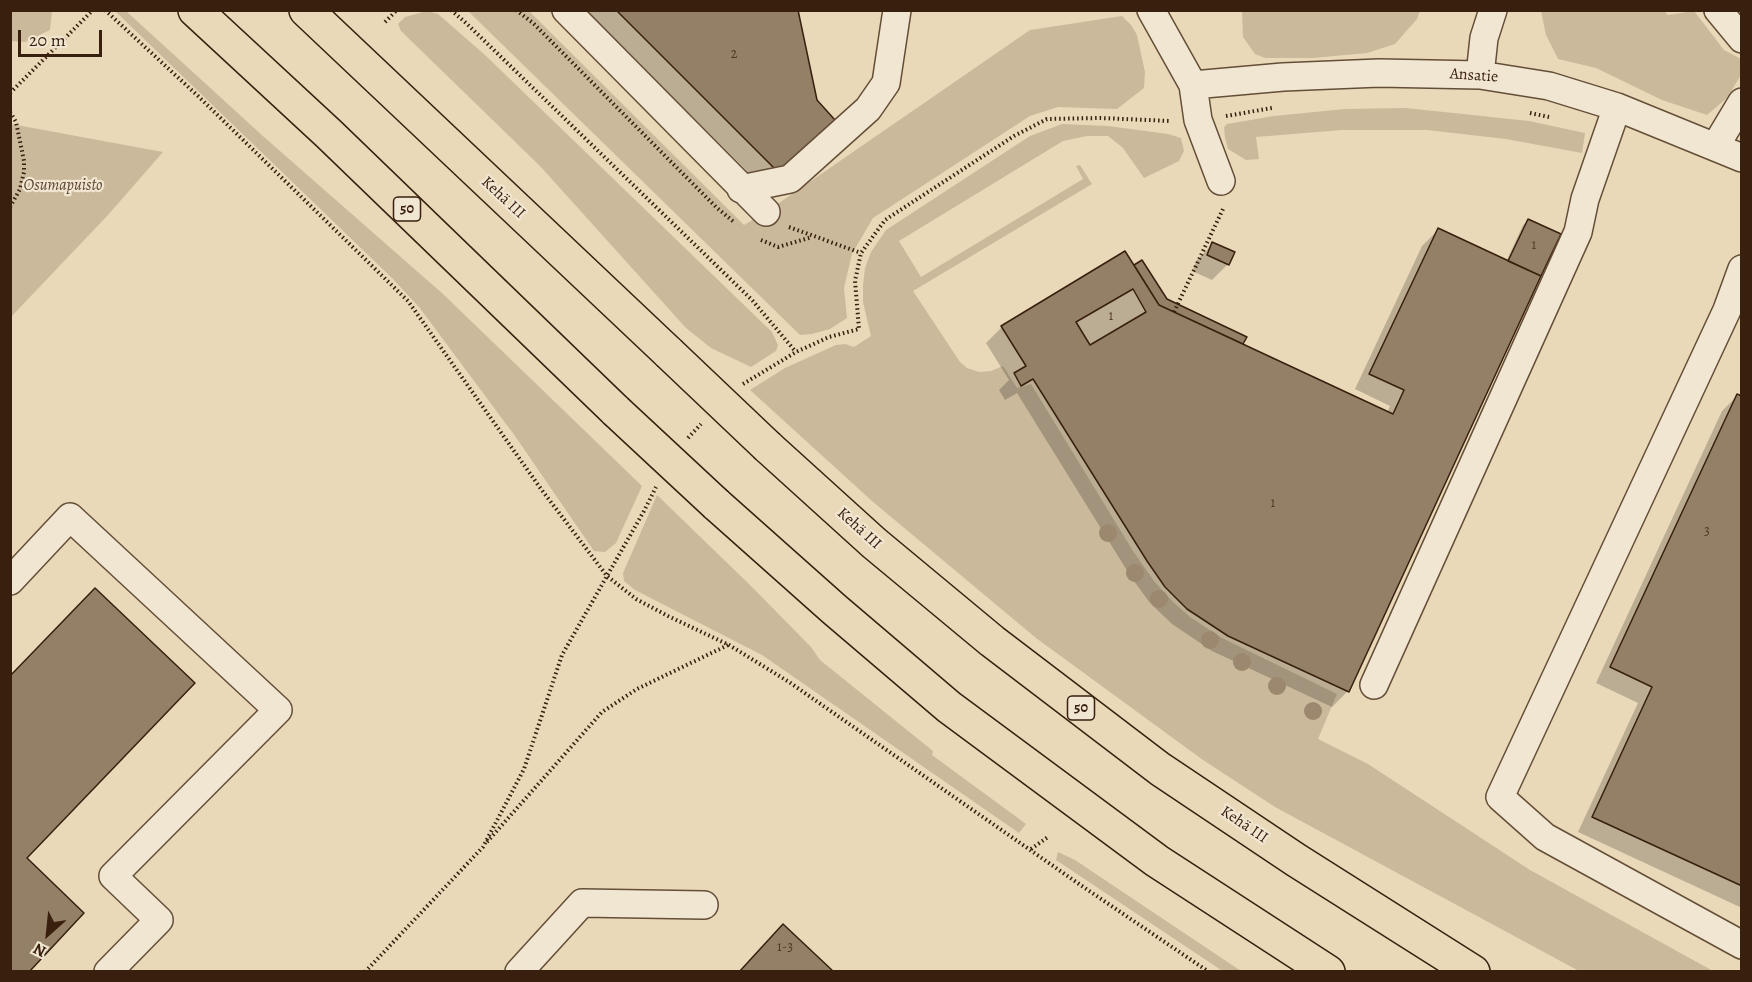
<!DOCTYPE html>
<meta charset="utf-8">
<style>
body{margin:0}
#map{position:relative;width:1752px;height:982px;overflow:hidden;background:#e9d9b8;font-family:Alegreya,serif}
canvas{display:block}
.frame{position:absolute;inset:0;border:12px solid #381f0e;pointer-events:none}
.north{position:absolute;left:18px;top:904px;width:60px;height:60px;-webkit-text-stroke:4px #f1e6d1;paint-order:stroke;rotate:207deg;font-size:16px;font-weight:700;line-height:24px;text-align:center;color:#381f0e}
.north::after{content:'';display:block;margin:auto;width:21px;height:27px;background:#381f0e;clip-path:polygon(50% 0,100% 100%,50% 72%,0 100%)}
.scale{position:absolute;left:18px;top:30px;width:84px;height:27px;box-sizing:border-box;border:3px solid #381f0e;border-top:0;padding-left:8px;font-size:18px;line-height:21px;white-space:nowrap;color:#381f0e;-webkit-text-stroke:4px #f1e6d1;paint-order:stroke}
</style>
<div id="map">
<canvas width="1752" height="982"></canvas>
<div class="frame"></div>
<div class="north">N</div>
<div class="scale">20 m</div>
</div>
<script>
const context = document.querySelector('canvas').getContext('2d');
context.lineJoin = 'round';
function paint(path, color) {
  context.fillStyle = color;
  context.fill(path, 'evenodd');
}
function shape(rows) {
  const path = new Path2D();
  for (const r of rows) {
    path.moveTo(r[0], r[1]);
    for (let i = 2; i < r.length; i += 2) path.lineTo(r[i], r[i + 1]);
  }
  return path;
}
function trace(path, color, width, dash) {
  context.strokeStyle = color;
  context.lineWidth = width;
  context.lineCap = dash ? 'butt' : 'round';
  context.setLineDash(dash || []);
  context.stroke(path);
}
function label(font, color, halo, rows, align = 'center') {
  context.font = font + ' Alegreya,serif';
  context.lineWidth = 4.5;
  context.setLineDash([]);
  context.textBaseline = 'middle';
  context.strokeStyle = halo;
  context.fillStyle = color;
  for (const [text, x, y, turn = 0] of rows) {
    context.save();
    context.translate(x, y);
    context.rotate((+turn || 0) * Math.PI / 180);
    context.textAlign = isNaN(turn) ? turn : align;
    if (halo) context.strokeText(text, 0, 0);
    context.fillText(text, 0, 0);
    context.restore();
  }
}
paint(shape([
 [10,11,52,11,50,30,25,42,11,41],
 [115,11,126,11,264,137,443,294,642,486,616,543,605,552,594,551,515,436,419,307,392,278],
 [427,11,438,14,484,54,772,332,778,345,776,351,751,367,711,348,686,328,540,166,401,31,398,24,405,17],
 [468,11,529,11,744,225,766,212,1030,30,1122,16,1131,25,1137,35,1145,72,1144,88,1117,109,1058,107,1030,116,873,218,852,254,844,288,847,318,830,329,812,334,800,335],
 [1242,11,1242,10,1420,11,1417,19,1395,44,1367,53,1313,58,1265,58,1255,54,1243,37],
 [1664,11,1668,15,1694,11,1724,50,1741,59,1741,75,1727,98,1707,115,1662,100,1596,68,1558,59,1546,35,1541,11],
 [1406,108,1529,121,1585,133,1582,153,1506,139,1427,130,1342,130,1256,137,1259,159,1246,160,1228,149,1225,138,1224,127,1227,124,1274,116,1345,109],
 [11,124,163,152,108,215,11,317],
 [1062,124,1108,126,1168,134,1181,138,1184,151,1179,161,1144,178,1123,148,1108,136,1087,136,1063,141,899,241,921,277,1083,179,1076,166,1080,165,1092,184,913,291,960,362,967,368,979,372,991,371,1003,366,1017,388,1031,384,1133,551,1154,581,1172,601,1190,617,1222,638,1337,694,1318,739,1368,764,1530,870,1713,971,1579,971,1275,807,1203,760,1036,638,872,501,750,390,785,368,836,345,845,344,854,347,871,336,863,302,863,285,865,268,871,252,886,230,1030,136],
 [657,495,749,584,811,647,820,660,933,751,932,755,1026,824,1019,833,762,655,635,590,624,581,623,573],
 [1058,852,1075,860,1241,971,1223,971,1218,968,1056,860]
]), '#cbb99b');
paint(shape([
 [585,10,797,10,815,101,764,188],
 [1528,221,1348,691,1332,707,1212,651,1172,624,1150,603,1131,577,1017,393,1005,400,999,390,1009,380,986,343,1002,327,1142,262,1166,300,1245,338,1241,345,1387,413,1390,406,1355,389,1422,246,1438,230,1506,262,1523,225],
 [1213,244,1228,264,1212,280,1192,271,1197,260],
 [1737,396,1742,397,1742,908,1578,832,1638,703,1596,683,1722,411]
]), '#0003');
const building = shape([
 [616,10,798,10,817,100,835,120,780,174,616,10],
 [1528,219,1561,234,1541,276,1508,261,1528,219],
 [1438,228,1541,276,1349,692,1228,636,1187,609,1165,587,1147,561,1033,379,1021,386,1014,373,1026,366,1001,326,1125,251,1159,305,1393,414,1404,390,1369,374,1438,228],
 [1212,242,1235,252,1229,265,1207,255,1212,242],
 [1142,260,1167,299,1247,337,1243,344,1159,305,1134,265,1142,260],
 [1133,289,1146,312,1090,345,1076,322,1133,289],
 [1737,394,1742,396,1742,886,1592,817,1652,687,1610,667,1737,394],
 [95,588,195,683,27,858,84,913,29,972,10,972,10,676,95,588],
 [783,924,834,972,739,972,783,924]
]);
paint(building, '#948066');
trace(building, '#381f0e', 1.5);
const minor = shape([
 [566,10,766,212],
 [1151,10,1193,85,1198,120,1221,181],
 [1718,10,1742,39],
 [1480,75,1484,38,1493,10],
 [1193,85,1283,77,1379,73,1480,75,1549,86,1617,107,1742,158],
 [1715,147,1742,102],
 [741,189,790,179,868,109,886,83,897,10],
 [1742,269,1727,310,1500,797,1545,837,1742,945],
 [10,581,70,517,278,710,113,876,159,920,108,972],
 [1374,685,1578,232,1585,199,1617,107],
 [519,972,582,903,704,905]
]);
const highway = shape([
 [195,10,329,134,616,411],
 [306,10,669,353],
 [768,447,874,543,992,641,1160,769,1296,860,1473,972],
 [716,504,834,609,949,707,1157,861,1328,972]
]);
trace(minor, '#644e38', 30);
trace(highway, '#381f0e', 36);
trace(shape([
 [105,10,198,96,408,301,541,489,607,576,636,599,668,616,729,645,789,682,1079,884,1209,972],
 [451,10,466,23,752,300,796,352],
 [516,10,533,23,716,207,735,223],
 [385,22,397,10],
 [10,93,93,10],
 [10,112,16,122,24,161,24,172,20,189,10,207],
 [1530,113,1549,117],
 [1226,116,1272,108],
 [789,227,861,253],
 [761,240,778,247,812,237],
 [1174,312,1224,207],
 [743,384,796,352,829,337,859,329,855,281,861,253,885,220,1014,136,1047,119,1101,118,1171,121],
 [688,438,701,424],
 [487,842,602,712,637,689,728,645],
 [1031,849,1048,837],
 [365,972,483,847,524,769,562,655,644,511,656,487]
]), '#381f0e', 4, [1.5, 3]);
trace(minor, '#f1e6d1', 27);
trace(highway, '#e9d9b8', 33);
const highwayBridge = shape([
 [669,353,768,447],
 [616,411,716,504]
]);
trace(highwayBridge, '#381f0e', 36, []);
trace(highwayBridge, '#e9d9b8', 33);
context.fillStyle = '#9c886e';
for (const [x, y] of [
 [1108,533],
 [1135,573],
 [1159,599],
 [1210,640],
 [1242,662],
 [1277,686],
 [1313,711]
]) {
  context.beginPath();
  context.arc(x, y, 9, 0, 2 * Math.PI);
  context.fill();
}
label('14px', '#4f3724', null, [
 ["2",734,55],
 ["1",1534,246],
 ["1",1111,317],
 ["1",1273,504],
 ["3",1707,532],
 ["1-3",785,948]
]);
for (const [x, y, w] of [
 [407,209,27],
 [1081,708,27]
]) {
  const box = new Path2D();
  box.roundRect(x - w / 2, y - 12, w, 24, 4.5);
  context.fillStyle = '#f1e6d1';
  context.fill(box);
  trace(box, '#381f0e', 1.5);
}
label('bold 15px', '#381f0e', null, [
 ["50",407,209],
 ["50",1081,708]
]);
label('16px', '#381f0e', '#f1e6d1', [
 ["Ansatie",1474,76,4],
 ["Kehä III",503,198,43],
 ["Kehä III",859,529,42],
 ["Kehä III",1244,825,34]
]);
label('italic 16px', '#5d4631', '#f1e6d1', [
 ["Osumapuisto",63,186]
]);
</script>
